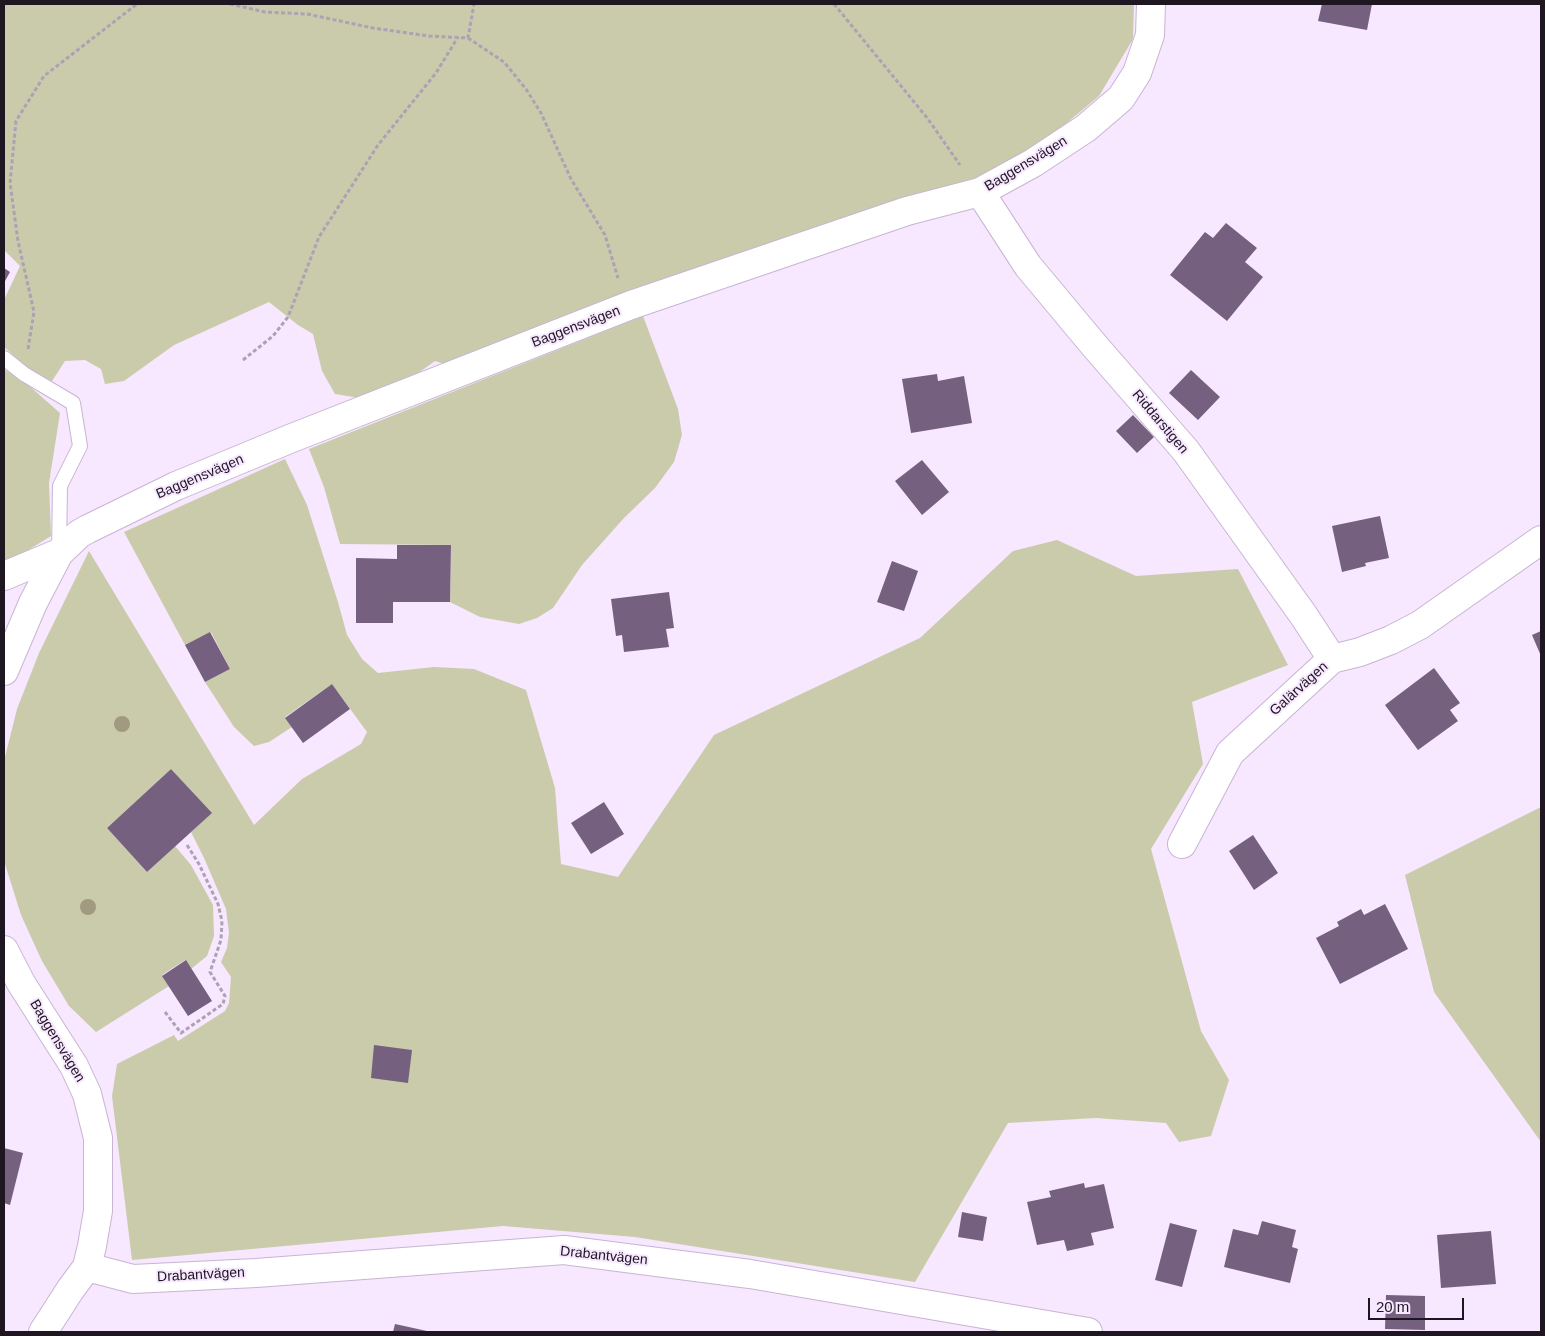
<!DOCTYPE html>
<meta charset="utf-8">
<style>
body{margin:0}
#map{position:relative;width:1545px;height:1336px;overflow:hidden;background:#f7e7ff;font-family:Helvetica,sans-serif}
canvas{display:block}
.frame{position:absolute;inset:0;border:5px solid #1e1721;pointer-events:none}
.scale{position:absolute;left:1368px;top:1298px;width:96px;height:22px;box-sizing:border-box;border:2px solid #1e1721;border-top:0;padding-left:6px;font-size:15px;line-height:18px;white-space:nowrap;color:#1e1721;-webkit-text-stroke:4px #f7e7ff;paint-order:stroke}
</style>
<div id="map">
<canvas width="1545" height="1336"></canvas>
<div class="frame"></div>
<div class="scale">20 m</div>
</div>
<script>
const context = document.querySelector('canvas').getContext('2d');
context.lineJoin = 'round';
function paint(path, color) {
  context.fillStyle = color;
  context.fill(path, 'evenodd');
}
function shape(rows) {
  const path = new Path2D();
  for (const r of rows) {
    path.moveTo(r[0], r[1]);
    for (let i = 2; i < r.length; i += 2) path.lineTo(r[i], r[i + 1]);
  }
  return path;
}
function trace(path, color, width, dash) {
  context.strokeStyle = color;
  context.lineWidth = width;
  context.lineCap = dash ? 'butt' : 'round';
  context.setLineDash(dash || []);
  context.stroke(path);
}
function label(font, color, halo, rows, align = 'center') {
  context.font = font + ' Helvetica,sans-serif';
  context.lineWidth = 4;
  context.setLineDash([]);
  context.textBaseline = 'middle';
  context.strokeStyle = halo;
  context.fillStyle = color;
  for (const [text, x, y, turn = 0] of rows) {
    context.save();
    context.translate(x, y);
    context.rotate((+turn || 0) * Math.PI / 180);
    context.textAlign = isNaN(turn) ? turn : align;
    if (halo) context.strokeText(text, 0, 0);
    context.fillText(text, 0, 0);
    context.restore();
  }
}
paint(shape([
 [4,4,1134,4,1133,39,1099,96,1051,136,971,183,448,365,435,361,411,378,360,398,335,394,322,371,313,334,298,325,269,302,174,345,124,381,105,384,101,369,85,360,65,361,52,381,31,371,4,347,4,300,20,266,4,250],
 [643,316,678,409,682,435,674,462,655,488,624,518,582,565,553,608,537,618,519,624,480,617,450,602,451,545,340,544,324,487,309,449],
 [4,369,27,384,60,413,49,483,51,536,4,565],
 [285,459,307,505,338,602,347,635,362,659,378,673,434,667,474,669,526,690,555,788,561,864,618,877,714,735,920,638,1013,551,1057,540,1136,576,1238,569,1288,665,1192,702,1203,764,1151,849,1201,1031,1229,1080,1211,1136,1179,1142,1166,1123,1096,1118,1008,1123,915,1282,635,1237,503,1226,132,1260,112,1096,117,1064,174,1035,178,1041,225,1011,229,1003,231,977,221,962,227,948,229,933,226,909,204,858,191,832,211,813,171,769,107,828,147,872,175,846,191,865,213,905,214,936,207,956,191,969,185,960,162,975,169,986,96,1032,69,1006,42,961,21,915,5,864,4,852,4,761,17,709,39,653,89,551,254,825,302,779,361,744,367,732,332,684,285,717,292,727,269,742,254,746,234,727,205,682,230,669,211,632,185,645,124,532],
 [1541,807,1541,1142,1434,992,1405,875]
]), '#cacbab');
paint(shape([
 [1322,4,1372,4,1367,30,1318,21],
 [1226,223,1257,248,1245,262,1263,277,1227,321,1170,275,1205,232,1213,238],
 [4,268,10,272,4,283],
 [1191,370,1220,397,1198,420,1169,393],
 [937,374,938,381,964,376,972,423,911,433,902,379],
 [1133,415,1154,437,1137,453,1116,431],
 [922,460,949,492,922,515,895,481],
 [1380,516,1389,558,1365,563,1366,566,1342,572,1332,526],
 [397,545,451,545,450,602,393,602,393,623,356,623,356,558,397,559],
 [892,561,918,571,904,611,877,602],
 [669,592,674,628,666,629,669,647,624,652,622,635,616,636,611,599],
 [1541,631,1541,656,1532,635],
 [210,632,230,669,205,682,185,645],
 [1434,668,1460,703,1450,710,1458,721,1418,750,1385,705],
 [332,684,350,709,303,743,285,718],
 [171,769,212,813,147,872,107,828],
 [604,802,624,834,591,854,571,823],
 [1253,835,1278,873,1254,890,1229,851],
 [1385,904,1408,949,1340,984,1316,938,1339,926,1337,922,1361,909,1364,915],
 [186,960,212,1001,188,1016,162,976],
 [374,1045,412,1050,408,1083,371,1078],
 [4,1148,23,1153,10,1205,4,1203],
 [1084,1183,1085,1188,1104,1184,1114,1228,1091,1233,1094,1245,1067,1251,1064,1240,1037,1245,1027,1202,1051,1197,1049,1191],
 [962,1212,987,1217,983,1241,958,1237],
 [1262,1221,1296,1230,1292,1247,1298,1249,1290,1283,1224,1267,1233,1229,1258,1235],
 [1170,1223,1197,1230,1182,1287,1155,1280],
 [1491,1231,1496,1284,1441,1288,1437,1235],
 [1386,1295,1425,1296,1425,1330,1385,1329],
 [395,1324,427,1331,427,1332,393,1332]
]), '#75607f');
const lane = shape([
 [4,358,24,374,73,403,80,446,60,486,59,552]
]);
const street = shape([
 [980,192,1028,266,1093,344,1186,451,1304,616,1332,659],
 [4,576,59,553],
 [4,671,33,603,59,553,79,534,88,529,176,486,292,438,631,305,907,211,980,192,1033,163,1086,128,1121,98,1137,73,1150,35,1151,4],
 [1182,844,1230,753,1332,659,1360,652,1391,640,1420,625,1541,540],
 [4,950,21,983,74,1066,87,1094,98,1138,98,1211,92,1246,87,1267,70,1290,43,1332],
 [87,1267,133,1279,256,1273,564,1250,750,1274,1088,1332]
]);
trace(lane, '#c8b5d2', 16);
trace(street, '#c8b5d2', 30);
trace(shape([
 [230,4,265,12,307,14,373,28,429,36,468,38,474,4],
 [834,4,928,119,960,165],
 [468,38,504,62,526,89,541,113,571,179,605,235,618,278],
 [28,349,34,312,18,241,10,183,16,121,44,76,137,4],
 [243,360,273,336,288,317,319,237,378,145,436,73,458,37],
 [165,1012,181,1033,223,1004,225,996,210,972,221,940,222,921,218,904,199,864,187,845]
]), '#ada1b4', 3, [4, 2.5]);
trace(lane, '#fff', 14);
trace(street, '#fff', 28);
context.fillStyle = '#a19980';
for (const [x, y] of [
 [122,724],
 [88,907]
]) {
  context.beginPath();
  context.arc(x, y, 8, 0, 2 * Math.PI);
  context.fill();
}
label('14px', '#1e1721', '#f7e7ff', [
 ["Baggensvägen",1026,164,-31],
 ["Baggensvägen",576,327,-21],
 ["Riddarstigen",1160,422,50],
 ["Baggensvägen",200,477,-23],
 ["Galärvägen",1299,689,-42],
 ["Baggensvägen",57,1041,59],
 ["Drabantvägen",604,1256,6],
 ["Drabantvägen",201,1275,-3]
]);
</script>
